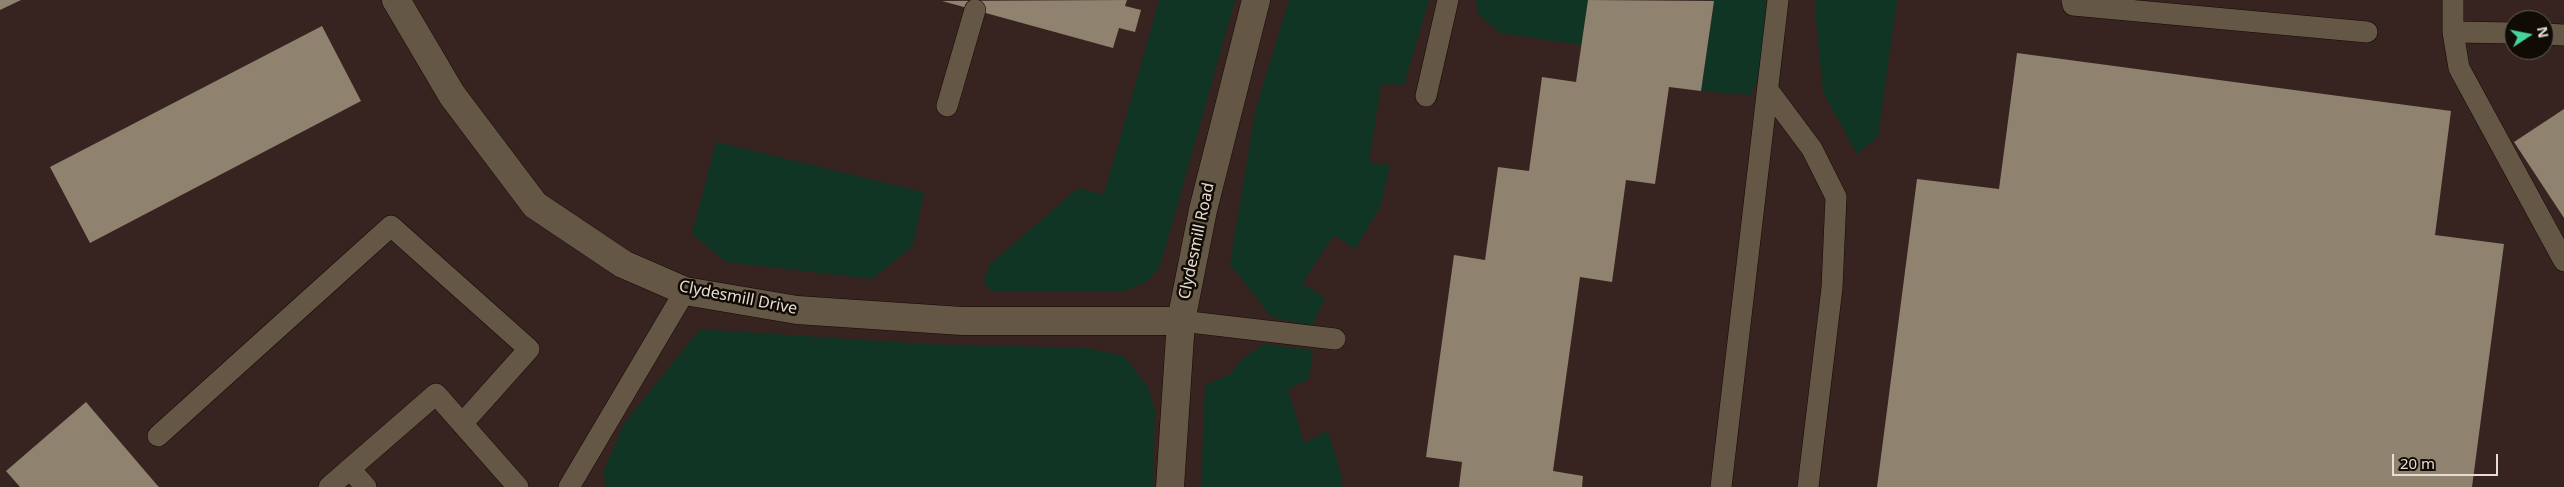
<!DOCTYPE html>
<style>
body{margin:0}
#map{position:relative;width:2564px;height:487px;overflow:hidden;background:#2c2010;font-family:"Noto Sans",sans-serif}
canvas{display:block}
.north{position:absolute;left:2504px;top:10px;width:50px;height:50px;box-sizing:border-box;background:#100b05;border:1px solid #655f57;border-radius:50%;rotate:79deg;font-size:14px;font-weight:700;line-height:20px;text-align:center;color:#e5dcd2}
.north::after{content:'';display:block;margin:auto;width:18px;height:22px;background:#46d49e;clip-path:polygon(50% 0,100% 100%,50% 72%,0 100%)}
.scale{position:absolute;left:2392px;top:454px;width:106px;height:22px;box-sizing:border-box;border:2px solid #e5dcd2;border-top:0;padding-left:6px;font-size:15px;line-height:18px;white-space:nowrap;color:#e5dcd2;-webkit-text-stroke:4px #100b05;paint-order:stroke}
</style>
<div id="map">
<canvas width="2564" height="487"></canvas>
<div class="north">N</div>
<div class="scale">20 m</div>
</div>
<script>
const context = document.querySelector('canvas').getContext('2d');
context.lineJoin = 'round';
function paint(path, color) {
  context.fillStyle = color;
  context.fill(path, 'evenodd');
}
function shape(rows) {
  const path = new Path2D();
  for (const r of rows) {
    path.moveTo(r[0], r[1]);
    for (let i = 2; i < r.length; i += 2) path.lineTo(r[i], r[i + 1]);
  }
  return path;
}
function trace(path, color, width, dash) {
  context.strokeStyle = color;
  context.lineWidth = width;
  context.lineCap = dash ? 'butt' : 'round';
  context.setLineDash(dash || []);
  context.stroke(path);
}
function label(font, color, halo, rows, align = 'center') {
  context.font = font + ' "Noto Sans",sans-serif';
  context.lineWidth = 5;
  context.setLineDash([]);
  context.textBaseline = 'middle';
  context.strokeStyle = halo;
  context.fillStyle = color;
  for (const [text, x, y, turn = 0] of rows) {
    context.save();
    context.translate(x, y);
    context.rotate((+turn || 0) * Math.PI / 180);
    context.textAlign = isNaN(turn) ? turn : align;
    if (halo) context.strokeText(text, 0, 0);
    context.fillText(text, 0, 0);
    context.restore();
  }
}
paint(shape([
 [0,0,2564,0,2564,487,0,487],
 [2514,20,2544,20,2544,50,2514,50]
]), '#372421');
paint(shape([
 [1159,0,1235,0,1160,267,1147,282,1122,292,991,291,984,282,989,265,1078,188,1104,195],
 [1289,0,1429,0,1404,85,1381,84,1369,162,1390,165,1380,207,1355,249,1334,235,1302,283,1325,298,1312,326,1271,317,1230,264,1255,111],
 [1476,0,1588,0,1581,45,1500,33,1478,14],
 [1710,0,1765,0,1764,65,1750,95,1701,91,1714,1],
 [1816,0,1897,0,1878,137,1857,154,1823,92,1815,11],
 [716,142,924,192,913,246,872,279,726,262,692,234],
 [700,329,926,344,1087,348,1124,356,1148,387,1155,411,1153,487,605,487,604,470,624,423],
 [1264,344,1313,350,1309,379,1288,389,1304,443,1328,431,1342,478,1342,487,1201,487,1205,385,1231,374,1241,360]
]), '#103524');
paint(shape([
 [0,0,21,0,0,10],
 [1127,0,1125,6,1141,10,1135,32,1119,28,1113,48,942,1],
 [1588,0,1714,1,1701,91,1669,87,1655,184,1626,180,1612,282,1580,277,1553,471,1583,476,1582,487,1459,487,1462,462,1426,457,1454,255,1485,260,1498,167,1529,171,1542,77,1576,82],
 [322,26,361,101,90,243,50,167],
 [2017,53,2451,111,2435,235,2504,244,2472,487,1877,487,1917,179,1999,189],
 [2564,109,2564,218,2514,142],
 [86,402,157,485,159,487,20,487,6,471]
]), '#8f826e');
const service = shape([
 [2072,0,2073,5,2367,32],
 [2453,0,2453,32,2459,68,2564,261],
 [2453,32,2514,33],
 [2544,34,2564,35],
 [1768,90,1812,149,1836,197,1832,288,1808,487],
 [1426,96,1448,0],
 [947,106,975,10],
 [1181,321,1335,339],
 [158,436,391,226,529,349,462,424],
 [350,469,366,487],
 [329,487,436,394,518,487],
 [569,487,685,291],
 [1721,487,1778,0]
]);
const minor = shape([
 [396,0,452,95,535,205,623,264,685,291,797,310,962,321,1181,321],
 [1170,487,1181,321,1203,210,1256,0]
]);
trace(service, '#140900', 22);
trace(minor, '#140900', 29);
trace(service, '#655746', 21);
trace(minor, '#655746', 28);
label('16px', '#e5dcd2', '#100b05', [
 ["Clydesmill Road",1197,241,-78],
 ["Clydesmill Drive",738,298,11]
]);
</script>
